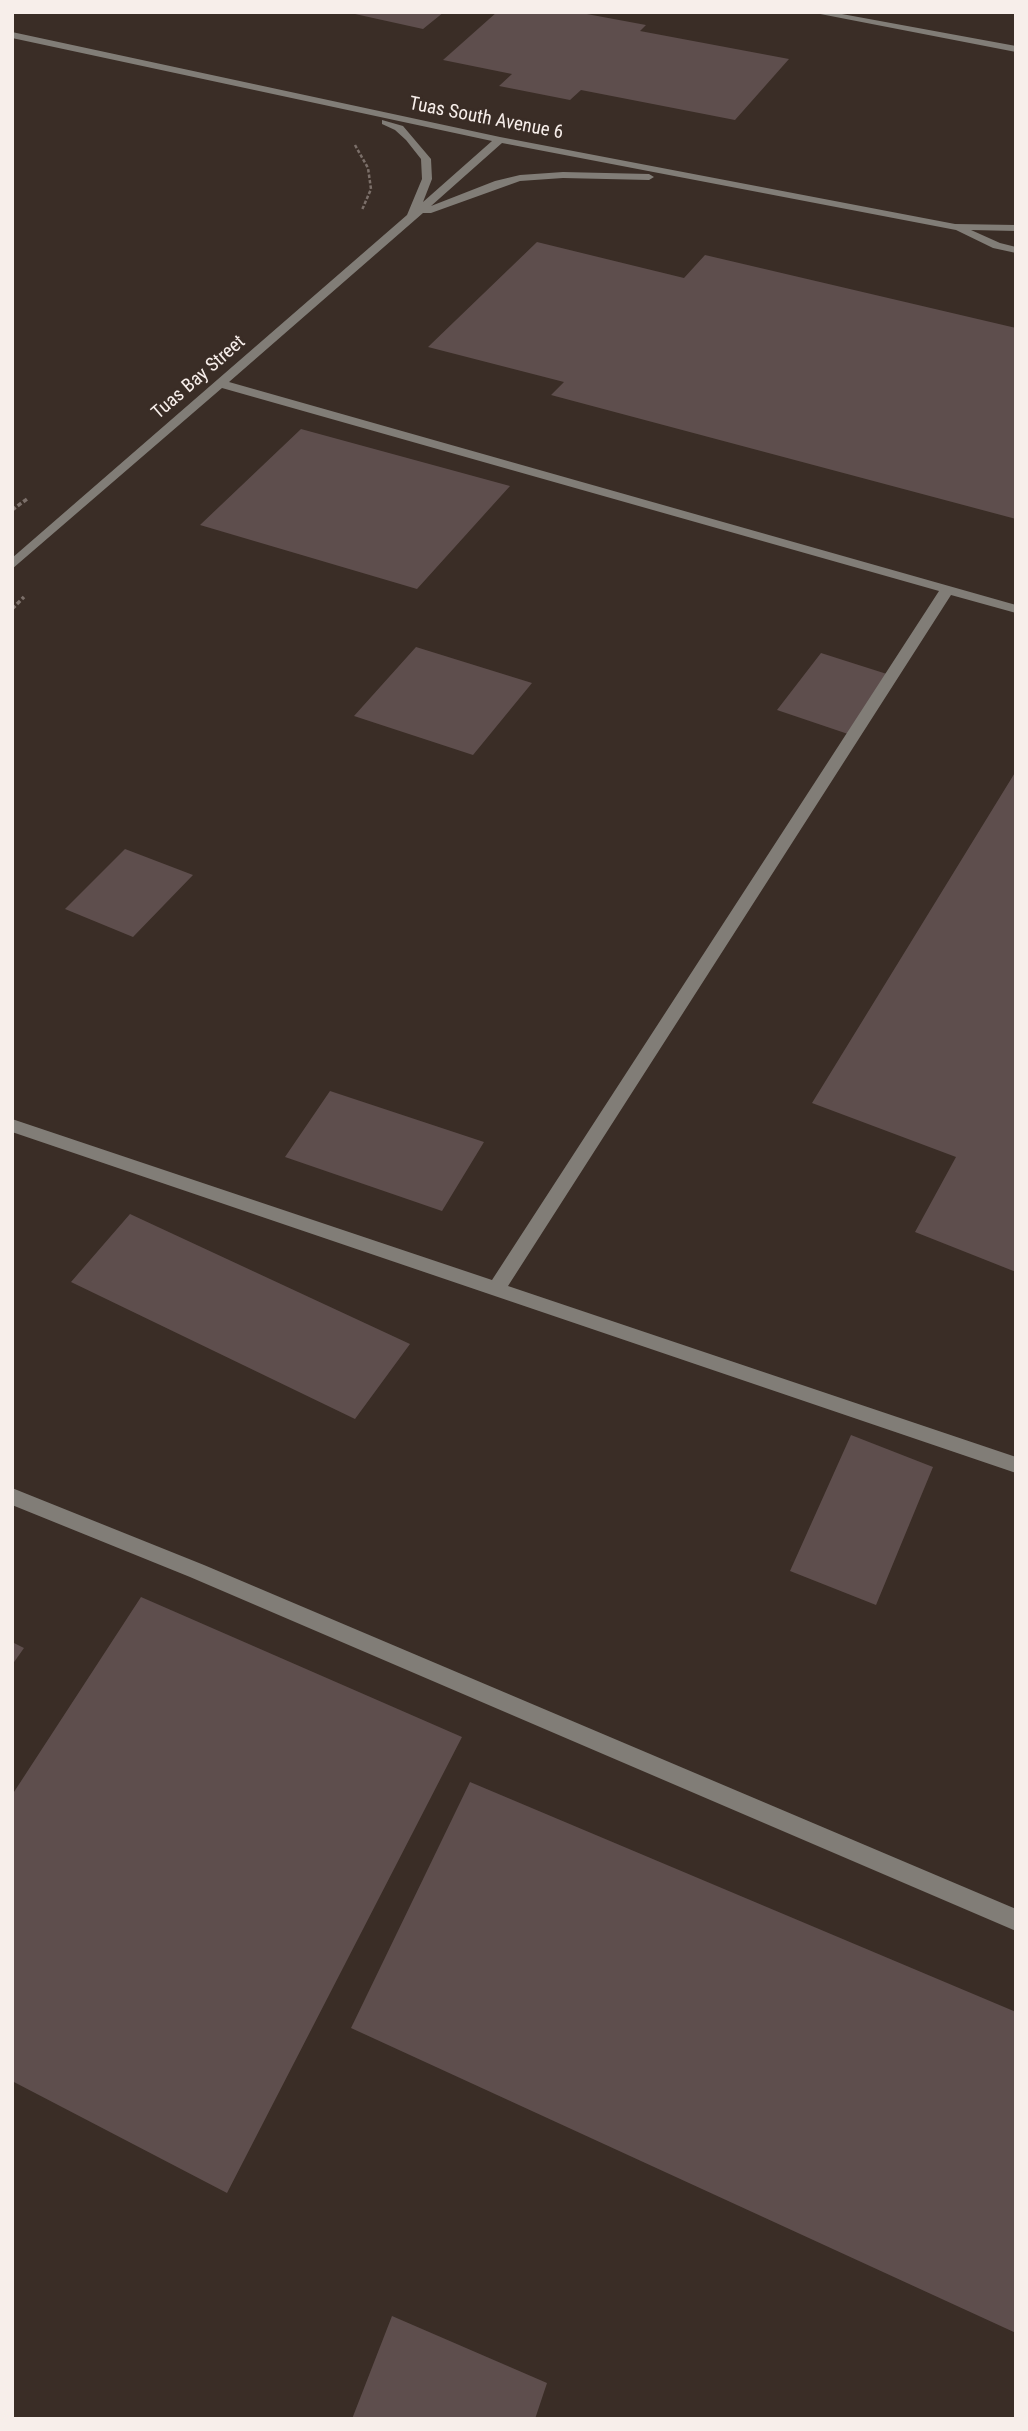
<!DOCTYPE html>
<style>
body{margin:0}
#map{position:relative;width:1028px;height:2431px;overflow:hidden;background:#3a2d26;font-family:"Roboto Condensed",sans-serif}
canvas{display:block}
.frame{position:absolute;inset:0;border:14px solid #f7eeea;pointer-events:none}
</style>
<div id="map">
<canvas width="1028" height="2431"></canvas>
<div class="frame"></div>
</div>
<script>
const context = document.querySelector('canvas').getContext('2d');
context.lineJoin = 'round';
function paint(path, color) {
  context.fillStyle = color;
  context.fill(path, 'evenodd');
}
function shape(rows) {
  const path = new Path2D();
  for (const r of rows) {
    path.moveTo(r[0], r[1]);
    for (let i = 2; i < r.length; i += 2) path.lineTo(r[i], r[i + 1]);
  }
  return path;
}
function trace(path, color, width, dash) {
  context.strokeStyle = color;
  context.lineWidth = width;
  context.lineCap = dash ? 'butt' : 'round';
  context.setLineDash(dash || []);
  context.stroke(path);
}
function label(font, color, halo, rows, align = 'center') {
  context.font = font + ' "Roboto Condensed",sans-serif';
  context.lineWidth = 5;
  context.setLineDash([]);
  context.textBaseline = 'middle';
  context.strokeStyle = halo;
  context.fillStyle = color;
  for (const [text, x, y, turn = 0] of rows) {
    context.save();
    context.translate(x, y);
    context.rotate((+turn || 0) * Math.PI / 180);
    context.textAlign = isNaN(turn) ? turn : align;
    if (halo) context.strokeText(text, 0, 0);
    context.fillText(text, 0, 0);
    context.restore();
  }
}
paint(shape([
 [346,12,444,12,423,29],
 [497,12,576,12,646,25,640,31,789,59,735,120,581,90,570,100,499,86,512,74,443,60],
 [537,242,684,278,705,255,1016,328,1016,519,551,395,564,382,428,347],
 [301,429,510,486,417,589,200,525],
 [416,647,532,683,473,755,354,716],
 [821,653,890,675,848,734,777,710],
 [1016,771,1016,1272,915,1232,956,1157,812,1103],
 [125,849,193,875,133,937,65,909],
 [330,1091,484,1142,442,1211,285,1157],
 [130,1214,410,1344,355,1419,71,1282],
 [851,1435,933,1467,876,1605,790,1571],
 [141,1597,462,1737,227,2193,12,2081,12,1795],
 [12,1642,24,1648,12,1665],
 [470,1782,1016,2012,1016,2333,351,2028],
 [392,2316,547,2383,535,2419,352,2419]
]), '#5e4e4d');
trace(shape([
 [355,145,368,168,371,189,362,210]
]), '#7b6f69', 2.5, [3.5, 2]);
trace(shape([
 [12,510,27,499],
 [12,609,24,597]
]), '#7b6f69', 3.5, [4.5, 2.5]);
paint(shape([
 [810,12,831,12,1016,46,1016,52,810,12],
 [12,32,500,137,955,224,1016,225,1016,231,971,230,1000,243,1016,247,1016,253,993,248,956,230,502,143,431,206,495,181,520,175,563,172,649,174,654,177,649,180,563,178,520,181,431,213,423,213,229,382,1016,605,1016,613,951,595,508,1286,1016,1457,1016,1473,12,1132,12,1119,492,1280,939,591,222,388,12,569,12,558,407,215,422,179,421,159,406,140,395,130,382,124,382,120,403,126,431,159,432,179,423,202,492,141,12,38,12,32],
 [12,1488,204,1565,1016,1909,1016,1931,190,1577,12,1505,12,1488]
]), '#817d77');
label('19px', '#f7eeea', '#3a2d26', [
 ["Tuas South Avenue 6",486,119,11],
 ["Tuas Bay Street",199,378,-41]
]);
</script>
